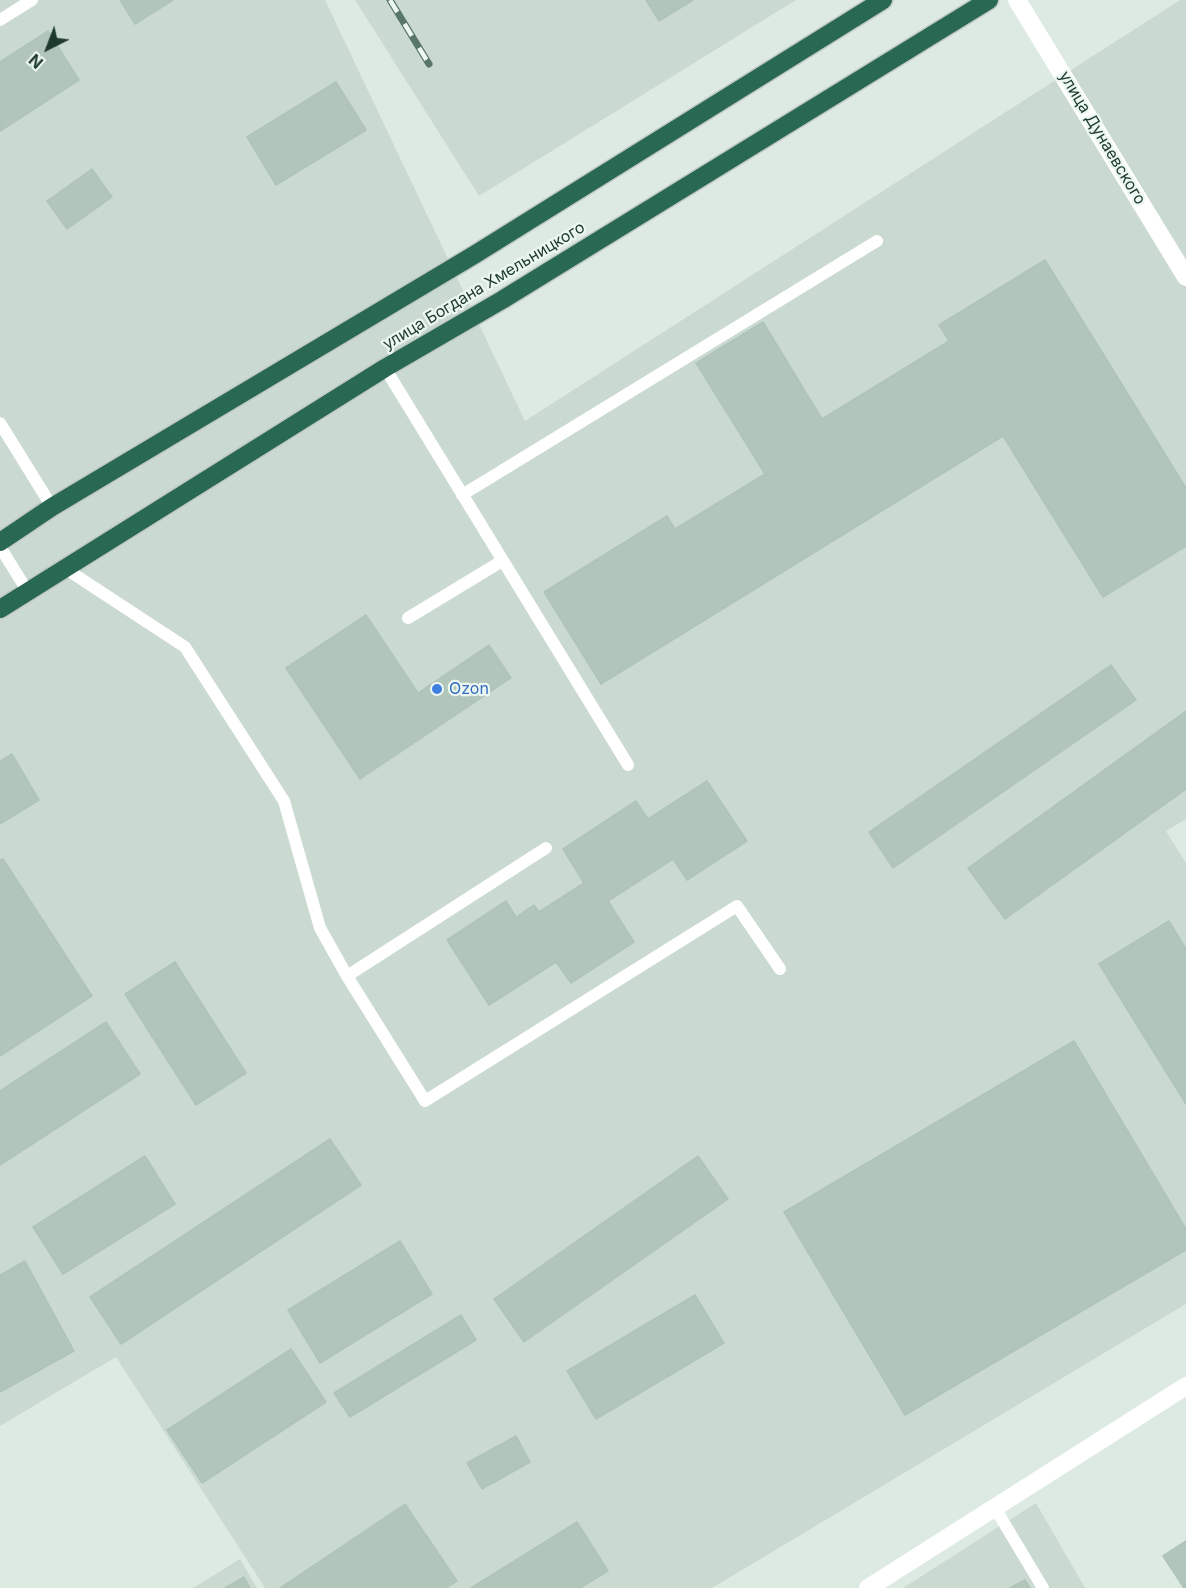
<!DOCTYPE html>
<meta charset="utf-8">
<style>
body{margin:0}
#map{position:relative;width:1186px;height:1588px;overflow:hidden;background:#ddeae2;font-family:Inter,sans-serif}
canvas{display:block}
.north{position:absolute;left:18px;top:18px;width:60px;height:60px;-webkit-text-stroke:4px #edf7f1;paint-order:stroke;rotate:222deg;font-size:16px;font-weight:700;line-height:24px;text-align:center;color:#1e3a2f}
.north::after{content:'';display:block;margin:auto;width:21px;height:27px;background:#1e3a2f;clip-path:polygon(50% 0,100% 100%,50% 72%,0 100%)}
</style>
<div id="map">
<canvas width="1186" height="1588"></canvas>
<div class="north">N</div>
</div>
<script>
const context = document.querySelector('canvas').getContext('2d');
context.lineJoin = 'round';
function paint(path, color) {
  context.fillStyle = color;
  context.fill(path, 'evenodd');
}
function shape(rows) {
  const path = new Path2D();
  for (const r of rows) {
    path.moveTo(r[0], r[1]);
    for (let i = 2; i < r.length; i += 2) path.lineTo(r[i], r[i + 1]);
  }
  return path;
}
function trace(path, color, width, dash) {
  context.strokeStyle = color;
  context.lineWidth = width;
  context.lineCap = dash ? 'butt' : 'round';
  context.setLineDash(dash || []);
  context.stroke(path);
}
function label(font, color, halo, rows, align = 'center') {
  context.font = font + ' Inter,sans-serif';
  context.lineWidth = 4.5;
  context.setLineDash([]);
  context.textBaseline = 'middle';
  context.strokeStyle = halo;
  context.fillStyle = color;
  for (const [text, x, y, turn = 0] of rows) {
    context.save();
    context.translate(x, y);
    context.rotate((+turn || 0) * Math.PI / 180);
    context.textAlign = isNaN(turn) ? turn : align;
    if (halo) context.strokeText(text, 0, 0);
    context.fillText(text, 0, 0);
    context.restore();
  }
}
paint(shape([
 [0,0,325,0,525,421,1180,0,1186,0,1186,819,1166,831,1186,863,1186,1304,712,1588,265,1588,116,1357,0,1426],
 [355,0,796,0,479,196],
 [1036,1503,1085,1588,903,1588],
 [240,1559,257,1588,193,1588]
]), '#cbdad1');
const building = shape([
 [120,0,173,0,135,24,120,0],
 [646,0,693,0,659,21,646,0],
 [48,31,79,80,0,131,0,62,48,31],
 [336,82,366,130,276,185,247,137,336,82],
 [92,169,112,197,67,229,47,201,92,169],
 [1045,260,1186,488,1186,546,1103,597,1003,436,601,684,544,592,667,516,675,529,765,474,696,363,763,322,822,419,949,341,939,325,1045,260],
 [366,615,418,693,489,645,511,678,360,779,286,668,366,615],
 [1111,665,1136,700,893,868,869,832,1111,665],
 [1186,711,1186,789,1005,919,968,868,1186,711],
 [12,754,39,800,0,824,0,761,12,754],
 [707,781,747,841,687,880,673,859,608,901,634,942,571,983,556,962,489,1005,447,940,506,901,516,917,534,905,539,912,584,883,563,849,636,801,648,819,707,781],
 [3,859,92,996,0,1056,0,860,3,859],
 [1169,921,1186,949,1186,1104,1099,964,1169,921],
 [175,962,246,1073,196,1105,125,994,175,962],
 [106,1022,140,1074,0,1165,0,1091,106,1022],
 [1074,1041,1186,1229,1186,1250,905,1415,784,1212,1074,1041],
 [330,1139,361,1185,121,1344,90,1297,330,1139],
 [145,1156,175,1204,63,1274,33,1227,145,1156],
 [698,1156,728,1199,524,1342,494,1299,698,1156],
 [400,1241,432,1294,320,1363,288,1310,400,1241],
 [25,1261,74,1351,0,1392,0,1275,25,1261],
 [695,1295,724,1343,596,1419,567,1371,695,1295],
 [461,1315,476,1340,350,1417,334,1393,461,1315],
 [291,1349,326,1402,202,1483,167,1430,291,1349],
 [516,1436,530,1462,482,1489,467,1463,516,1436],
 [405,1504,457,1581,446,1588,280,1588,405,1504],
 [577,1522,608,1571,580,1588,471,1588,577,1522],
 [1186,1541,1186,1588,1184,1588,1163,1556,1186,1541],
 [244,1577,250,1588,225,1588,244,1577],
 [1025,1580,1030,1588,1010,1588,1025,1580]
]);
paint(building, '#b2c5bb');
trace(building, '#afc4b9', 1.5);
const highway = shape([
 [0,542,52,507,474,255,883,0],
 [0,609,385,368,502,300,989,0]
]);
trace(highway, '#c0c8c5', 21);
trace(shape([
 [0,20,32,0],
 [385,368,628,765],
 [0,423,52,507],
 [462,495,877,241],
 [0,547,28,592],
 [66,569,185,647,284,801,320,928,347,976,546,848],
 [408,618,502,561],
 [347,976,425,1101,737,906,780,969],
 [995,1508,1043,1588]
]), '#fff', 12);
trace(shape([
 [1017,0,1186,277],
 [868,1588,1186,1386]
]), '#fff', 18);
trace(highway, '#296852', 18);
const rail = shape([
 [390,0,429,64]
]);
trace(rail, '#58766a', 7);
trace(rail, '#edf7f1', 4.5, [14]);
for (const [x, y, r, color] of [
 [437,689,6,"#3f7fe0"]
]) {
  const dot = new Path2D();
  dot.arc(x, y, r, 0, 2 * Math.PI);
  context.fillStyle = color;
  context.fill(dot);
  trace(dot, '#edf7f1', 2);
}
label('16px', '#1e3a2f', '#edf7f1', [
 ["улица Дунаевского",1102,138,59],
 ["улица Богдана Хмельницкого",484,286,-31]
]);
label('16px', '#366cbe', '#edf7f1', [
 ["Ozon",449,689]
], 'left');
</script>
